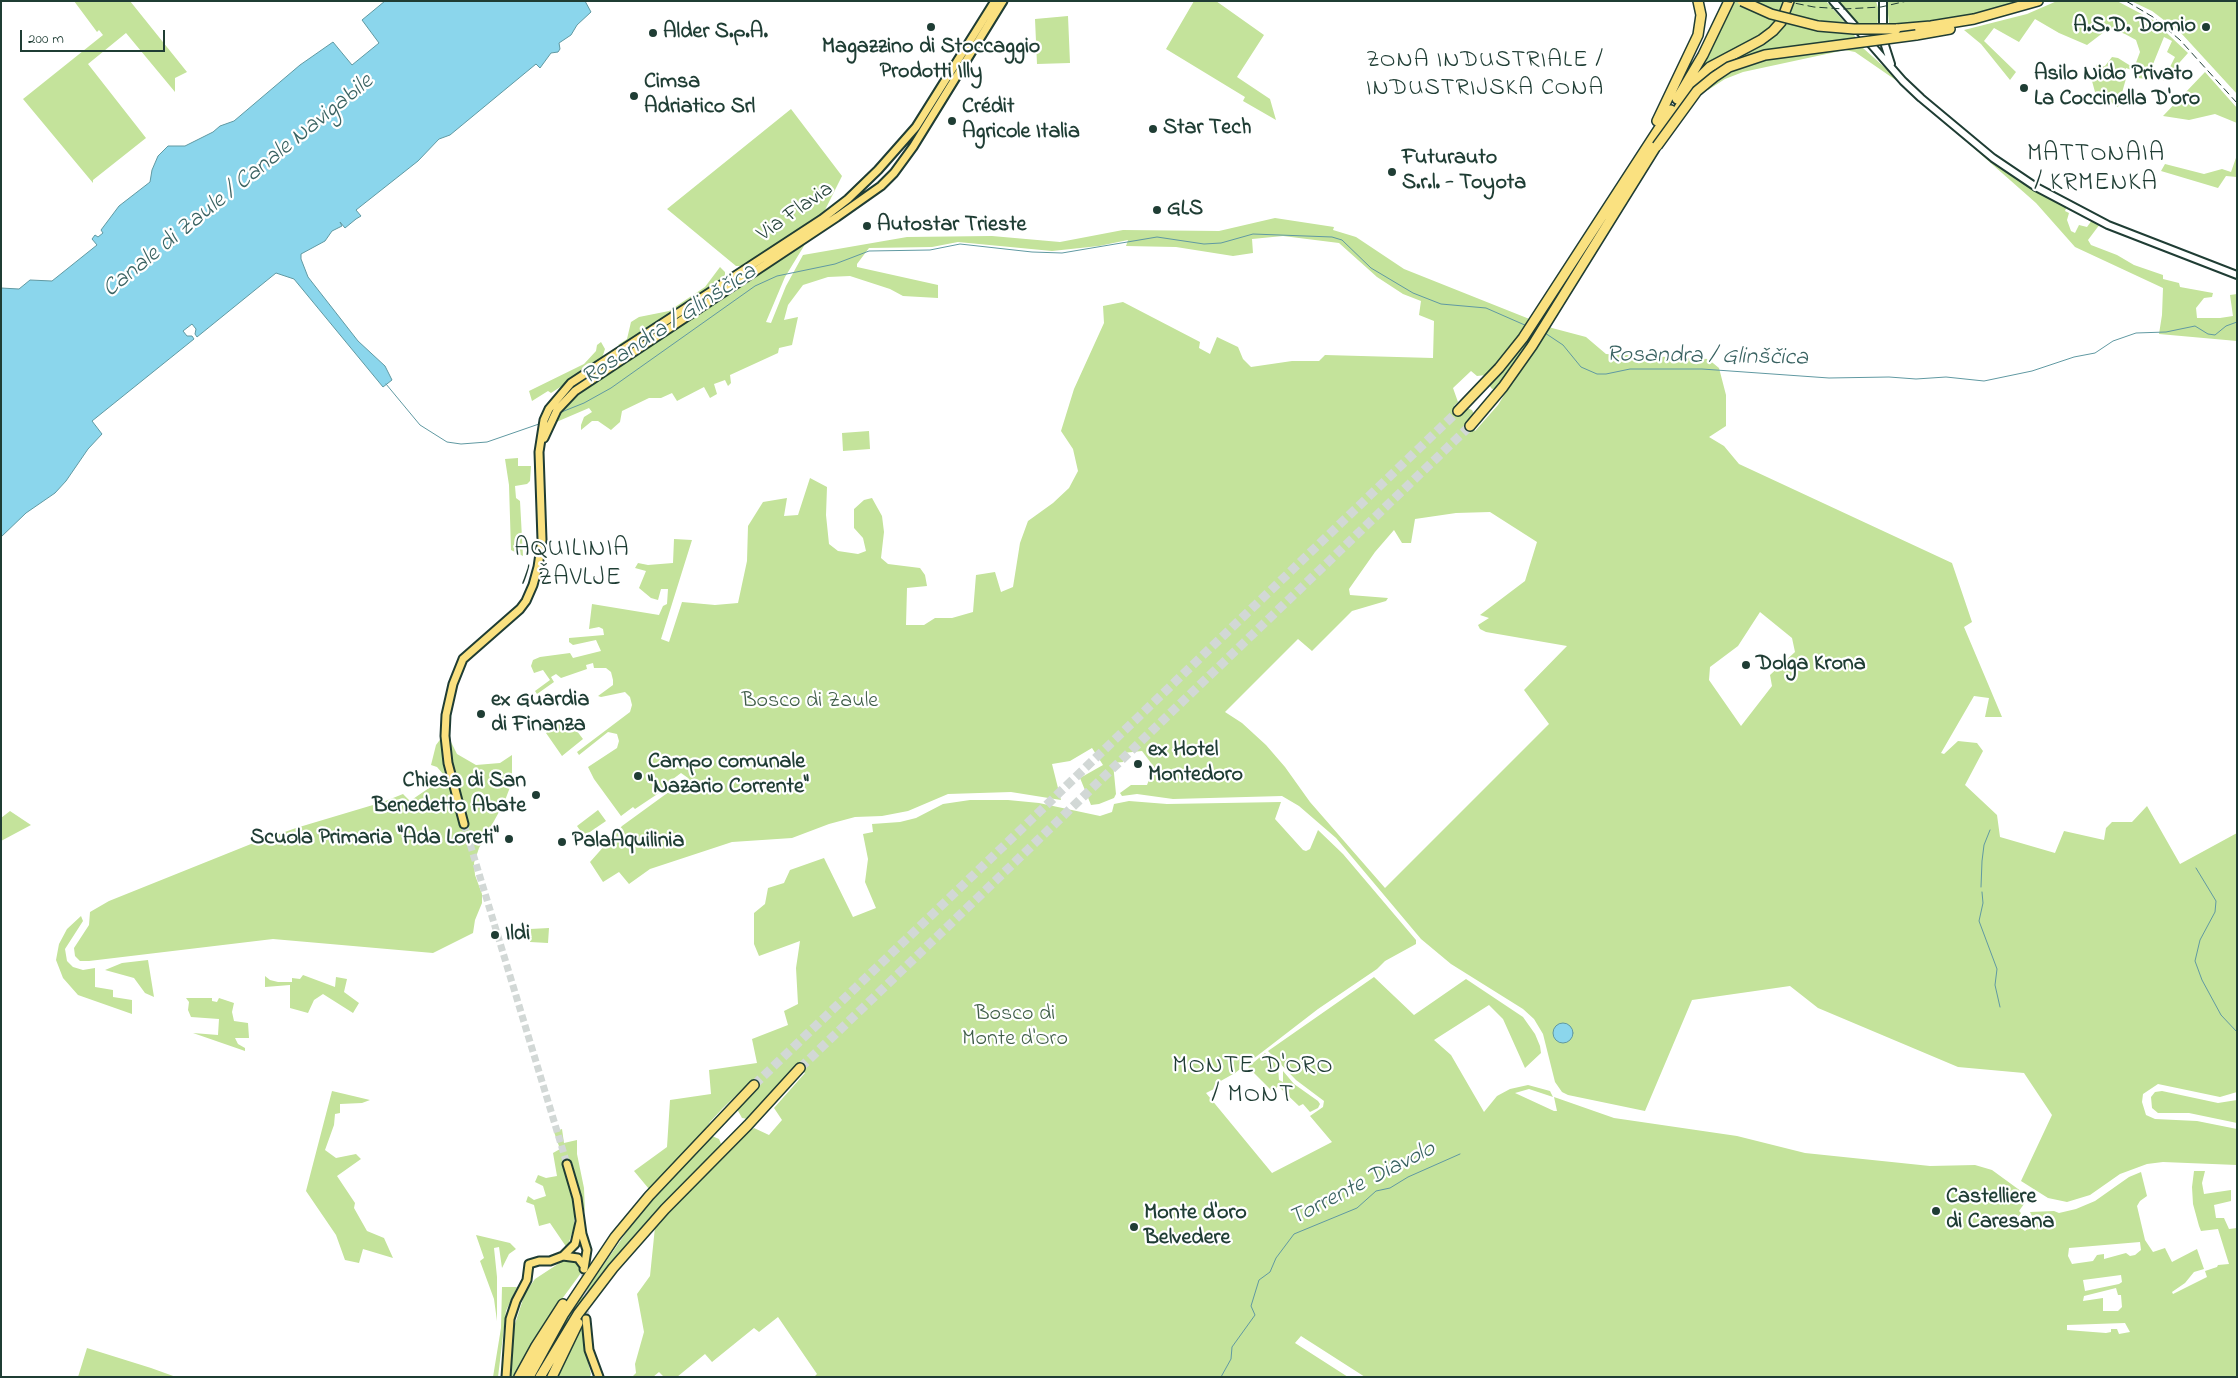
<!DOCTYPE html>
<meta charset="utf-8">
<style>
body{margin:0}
#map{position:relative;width:2238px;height:1378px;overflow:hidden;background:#fff;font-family:"Indie Flower",sans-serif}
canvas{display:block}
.frame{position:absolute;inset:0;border:2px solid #1f3d34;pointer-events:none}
.scale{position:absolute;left:20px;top:30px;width:145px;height:22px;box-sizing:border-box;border:2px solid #1f3d34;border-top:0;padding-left:6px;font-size:15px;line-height:18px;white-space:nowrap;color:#1f3d34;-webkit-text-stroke:4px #fff;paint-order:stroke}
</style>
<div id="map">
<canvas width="2238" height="1378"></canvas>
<div class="frame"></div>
<div class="scale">200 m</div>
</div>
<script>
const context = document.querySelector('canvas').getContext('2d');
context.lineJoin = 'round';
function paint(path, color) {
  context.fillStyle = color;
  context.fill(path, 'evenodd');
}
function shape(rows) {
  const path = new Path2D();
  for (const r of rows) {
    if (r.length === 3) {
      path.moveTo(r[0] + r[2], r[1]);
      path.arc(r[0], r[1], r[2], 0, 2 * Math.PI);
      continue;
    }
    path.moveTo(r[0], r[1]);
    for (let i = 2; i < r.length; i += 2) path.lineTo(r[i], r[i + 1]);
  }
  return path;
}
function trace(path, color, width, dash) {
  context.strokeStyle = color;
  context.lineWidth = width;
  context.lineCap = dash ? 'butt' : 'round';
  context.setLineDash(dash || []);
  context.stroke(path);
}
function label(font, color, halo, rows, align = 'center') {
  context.font = font + ' "Indie Flower",sans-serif';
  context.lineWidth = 4.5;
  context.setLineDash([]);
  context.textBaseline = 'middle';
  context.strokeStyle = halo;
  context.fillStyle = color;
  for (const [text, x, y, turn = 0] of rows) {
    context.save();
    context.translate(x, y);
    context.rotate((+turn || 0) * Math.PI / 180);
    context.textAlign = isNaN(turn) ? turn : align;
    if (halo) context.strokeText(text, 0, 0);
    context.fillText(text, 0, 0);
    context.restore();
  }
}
paint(shape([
 [74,1,130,1,187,72,175,78,175,92,126,33,88,64,146,138,93,180,93,183,23,99,103,35,99,30,97,32],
 [1194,1,1216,1,1264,35,1237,77,1270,99,1276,120,1243,101,1245,97,1166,49],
 [1723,1,1826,1,1848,26,1863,48,1911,91,1992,160,2067,206,2065,211,2069,213,2067,220,2071,231,2075,233,2079,225,2087,227,2092,220,2100,224,2088,240,2091,245,2117,255,2134,265,2163,275,2163,279,2179,283,2180,287,2213,293,2212,297,2204,298,2196,308,2197,318,2220,318,2233,316,2230,295,2237,294,2237,341,2159,334,2162,315,2163,288,2075,247,2036,203,1900,83,1855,52,1845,50,1743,72,1725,79,1708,90,1690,73],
 [1838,1,1876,1,1879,11,1877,26,1862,28],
 [1888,1,2024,1,1916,38,1891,43,1887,4],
 [2057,1,2117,1,2153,20,2188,53,2163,81,2175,57,2167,52,2172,41,2164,37,2147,79,2138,78,2135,71,2126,68,2125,71,2127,75,2118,107,2095,92,2092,81,2097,64,2101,67,2105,66,2112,57,2118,58,2134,68,2140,52,2136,40,2125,34,2112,29,2104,32,2087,45,2059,33,2035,19,2019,42,1994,28,1984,41,2016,72,2010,80,1981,44,1964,30,2027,14],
 [2131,1,2237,1,2237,94,2181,33,2152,11],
 [1068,16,1070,63,1037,64,1035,19],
 [2205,72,2237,108,2237,123,2215,114,2189,120,2163,116],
 [791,109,842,176,823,214,746,266,736,266,667,209],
 [2237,155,2237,177,2226,176,2218,188,2161,171,2165,164,2204,174,2222,169,2231,172],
 [1275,218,1334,227,1333,230,1356,237,1404,269,1552,328,1586,337,1606,354,1708,359,1719,368,1726,395,1726,426,1709,437,1724,446,1739,464,1952,563,1972,622,1964,627,2002,717,1985,717,1989,698,1974,696,1941,753,1944,754,1958,741,1977,743,1983,751,1965,785,1997,815,2000,837,2055,853,2064,831,2104,840,2106,828,2112,822,2132,822,2147,806,2180,864,2237,833,2237,1092,2220,1097,2158,1084,2143,1094,2142,1102,2146,1115,2155,1119,2197,1121,2237,1129,2237,1165,2163,1162,2147,1164,2120,1174,2090,1195,2067,1202,2048,1198,2021,1181,2052,1115,2024,1073,1958,1067,1818,1008,1790,986,1692,1000,1645,1111,1568,1095,1562,1092,1555,1082,1543,1034,1534,1019,1523,1009,1451,964,1421,939,1336,838,1299,806,1282,796,1173,799,1137,794,1122,796,1120,793,1131,785,1147,785,1154,767,1142,751,1123,753,1123,762,1113,763,1116,794,1114,798,1099,804,1091,805,1080,778,1103,765,1092,748,1070,761,1052,764,1061,800,1011,792,948,794,908,811,882,816,855,817,829,824,792,838,732,842,650,869,629,884,619,872,603,882,590,862,622,826,688,778,681,773,669,782,671,785,635,809,633,807,621,816,594,779,588,767,617,748,619,741,617,734,608,732,579,755,577,752,630,712,632,705,630,697,625,692,601,697,598,696,613,685,613,680,611,672,606,668,594,668,593,663,586,665,587,669,561,678,556,674,551,677,554,682,537,694,535,691,550,680,543,670,534,673,531,666,533,660,540,657,570,653,573,658,601,651,596,640,573,645,569,642,569,638,604,635,603,629,599,627,589,629,592,604,659,615,663,606,667,604,668,589,661,589,658,600,651,598,639,588,646,571,635,568,638,563,648,565,673,563,674,539,692,540,661,639,669,642,682,602,715,605,738,603,747,561,748,526,763,502,787,498,784,516,798,515,810,478,827,487,826,515,829,544,838,551,858,554,866,551,863,538,854,528,854,509,864,500,872,498,882,516,884,532,881,558,888,564,920,568,925,575,927,586,907,588,906,625,924,625,935,618,952,618,973,612,976,575,995,572,1001,592,1013,587,1020,543,1028,521,1053,503,1069,488,1078,471,1073,449,1061,431,1074,389,1104,323,1103,306,1123,302,1200,342,1199,348,1210,354,1217,337,1238,347,1243,359,1251,367,1292,361,1319,361,1325,355,1433,358,1434,321,1419,315,1421,301,1403,294,1377,277,1339,243,1283,236,1252,239,1253,253,1233,256,1176,247,1126,246,1128,240,1099,246,1052,251,958,242,932,247,869,248,857,264,857,267,938,285,938,298,903,296,890,289,850,276,828,277,803,285,788,305,784,320,798,317,792,345,779,348,778,353,730,375,731,383,728,386,725,380,714,384,717,394,710,398,704,387,677,401,672,393,661,398,649,398,622,411,620,422,611,430,598,421,592,421,581,430,581,425,584,417,592,412,589,408,554,423,561,409,573,396,807,241,785,277,766,322,771,323,786,286,803,255,907,237,992,236,1060,242,1123,230,1219,231],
 [1471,371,1477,376,1486,375,1489,379,1489,385,1492,389,1503,387,1506,392,1498,405,1475,431,1467,422,1474,414,1472,410,1467,408,1462,415,1454,406,1458,402,1453,388],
 [1490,512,1537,542,1525,581,1480,615,1489,618,1478,625,1480,629,1486,632,1567,646,1524,690,1549,724,1385,888,1310,802,1285,767,1266,745,1242,723,1225,712,1298,639,1312,651,1352,611,1386,601,1388,598,1350,595,1349,589,1375,552,1394,530,1402,543,1411,543,1415,519,1456,513],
 [1760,612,1792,638,1795,652,1770,675,1772,686,1741,726,1709,680,1710,667,1738,646],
 [720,267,725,272,725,280,623,345,618,345,627,339,631,322,639,317,669,311,705,287],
 [601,342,605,349,601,361,551,393,548,391,532,401,529,391,584,364,596,351,597,345],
 [869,431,870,449,843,451,842,433],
 [518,458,518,466,531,466,530,481,527,484,515,486,516,498,520,501,523,556,511,550,509,485,505,459],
 [567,718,583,739,562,756,546,733],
 [448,736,457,754,476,765,500,763,512,755,512,782,504,803,479,848,474,863,475,875,482,894,482,903,475,920,473,933,433,953,273,939,89,961,80,961,75,956,74,948,89,925,90,912,109,901,251,844,296,828,383,802,403,794,410,801,429,788,443,774,437,767,431,765,436,745,442,737,446,775,460,825,468,823,451,759],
 [970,800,1008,800,1039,803,1100,816,1112,812,1114,804,1129,801,1167,804,1281,802,1275,819,1303,850,1306,851,1310,849,1318,830,1343,854,1416,940,1416,944,1385,961,1377,969,1318,1009,1235,1073,1217,1083,1220,1086,1206,1093,1272,1173,1332,1142,1310,1116,1323,1107,1324,1101,1296,1080,1268,1051,1374,977,1414,1015,1466,979,1523,1017,1535,1034,1540,1046,1541,1053,1525,1068,1503,1019,1489,1005,1434,1040,1451,1055,1484,1112,1497,1096,1510,1089,1528,1085,1550,1091,1553,1097,1529,1089,1515,1093,1554,1111,1557,1111,1554,1097,1614,1118,1737,1136,1805,1153,1930,1166,1975,1165,1992,1170,2029,1197,2019,1211,2021,1213,2014,1223,2025,1231,2035,1222,2030,1212,2054,1211,2059,1213,2076,1209,2095,1201,2129,1177,2141,1172,2147,1196,2140,1201,2137,1206,2145,1240,2153,1252,2165,1248,2172,1262,2197,1249,2204,1269,2194,1272,2185,1283,2172,1292,2173,1294,2207,1277,2205,1271,2217,1267,2218,1265,2229,1264,2218,1229,2201,1231,2199,1226,2193,1204,2192,1187,2194,1171,2205,1171,2202,1183,2204,1194,2231,1190,2231,1201,2214,1205,2216,1218,2224,1218,2229,1229,2237,1228,2237,1377,1365,1377,1301,1336,1295,1343,1348,1377,814,1377,817,1374,778,1317,759,1332,754,1328,712,1362,705,1354,677,1377,664,1377,659,1372,653,1377,632,1377,636,1373,635,1364,644,1332,637,1294,650,1276,655,1227,746,1133,754,1128,769,1135,782,1120,774,1108,805,1073,799,1067,748,1119,742,1118,737,1109,758,1089,750,1082,723,1108,710,1122,703,1134,649,1189,634,1171,667,1147,670,1100,711,1094,709,1070,757,1063,752,1039,788,1025,784,1011,798,1004,796,968,800,941,759,956,754,944,754,913,765,904,768,888,784,883,790,870,824,858,853,917,876,908,865,882,868,859,863,834,873,832,872,824,900,822,916,818,943,804],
 [2140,1242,2141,1250,2135,1255,2130,1256,2126,1253,2104,1259,2104,1254,2097,1255,2093,1261,2072,1264,2068,1256,2069,1248],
 [2121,1275,2122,1282,2119,1284,2085,1291,2083,1280],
 [2116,1288,2118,1295,2121,1295,2122,1307,2118,1311,2103,1311,2103,1298,2083,1301,2084,1296],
 [2125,1323,2130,1332,2119,1334,2117,1329,2111,1329,2111,1332,2106,1333,2067,1330,2067,1325],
 [598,810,606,821,584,836,577,826],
 [10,811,31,825,1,841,1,818],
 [81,916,83,921,65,949,67,961,73,967,83,970,95,968,95,987,113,990,113,997,132,1000,132,1014,78,995,63,978,56,960,59,944,67,929],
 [549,928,548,943,530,942,530,929],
 [148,960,154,997,145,993,134,978,105,970,122,963],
 [303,975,335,987,336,977,347,979,344,992,359,1003,353,1013,323,994,314,1000,308,1013,290,1008,290,985,265,987,265,976,270,980,278,982,292,982,292,978,300,979],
 [186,998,212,998,212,1001,217,1002,219,998,234,1003,232,1012,234,1021,248,1023,249,1038,235,1038,238,1044,245,1048,245,1051,193,1033,218,1035,219,1019,191,1017,188,1010,189,1002],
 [1265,1053,1278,1066,1279,1080,1283,1082,1283,1071,1294,1084,1318,1101,1320,1104,1318,1108,1310,1112,1303,1104,1299,1106,1278,1086,1273,1092,1248,1067],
 [332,1091,370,1100,362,1103,340,1104,340,1113,335,1114,334,1125,325,1150,336,1158,356,1154,361,1159,337,1176,355,1203,354,1208,367,1231,384,1238,393,1258,363,1249,359,1263,345,1260,336,1235,306,1191],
 [2162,1091,2218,1103,2237,1100,2237,1123,2189,1113,2158,1113,2152,1108,2151,1097,2155,1092],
 [562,1129,564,1143,577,1140,577,1154,584,1188,585,1213,572,1162,563,1164,575,1204,574,1227,567,1248,550,1223,539,1226,534,1205,526,1202,528,1196,534,1200,546,1196,543,1186,535,1182,538,1175,546,1178,557,1176,553,1153,560,1149,554,1132],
 [712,1136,719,1139,722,1146,573,1318,538,1372,547,1377,524,1377,528,1368,538,1372,570,1313,637,1217],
 [476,1235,510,1243,516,1249,509,1254,502,1268,499,1247,494,1248,497,1277,497,1321,494,1299,480,1261,484,1258],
 [571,1258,578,1263,581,1273,559,1303,516,1377,510,1377,513,1330,525,1293,535,1279,564,1260],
 [502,1287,517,1287,506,1311,498,1377,493,1377,501,1328],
 [583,1323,584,1346,591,1374,590,1377,556,1377,564,1355],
 [87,1348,151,1368,176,1377,78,1377]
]), '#c4e39b');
const water = shape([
 [385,1,585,1,591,12,577,25,571,35,559,43,560,49,558,52,551,53,540,68,536,64,450,135,439,139,418,161,356,210,361,216,356,219,345,228,340,222,342,226,332,231,325,241,301,254,301,259,308,277,358,341,385,366,392,380,383,387,294,279,276,273,197,337,195,334,196,329,192,324,183,331,187,336,192,336,194,339,92,421,102,434,88,449,66,481,55,493,26,513,1,537,1,288,19,289,30,280,52,281,97,245,92,239,95,235,98,237,103,233,101,230,119,206,150,182,152,170,158,156,168,146,185,146,213,132,220,126,234,121,300,65,333,42,352,65,379,43,362,20,385,1],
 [1563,1033,10]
]);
paint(water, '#8bd6ec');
trace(water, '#6099a2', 1);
trace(shape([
 [1545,333,1563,345,1581,367,1597,374,1606,374,1630,369,1702,369,1829,378,1889,377,1916,379,1946,377,1984,381,2032,371,2074,357,2095,353,2113,341,2136,333,2166,332,2195,326,2208,334,2215,335,2226,326,2237,322],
 [386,384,420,425,447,442,461,444,487,442,539,424],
 [559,413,584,403,611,388,755,286,777,276,835,264,869,251,930,250,960,244,1032,252,1062,253,1157,237,1204,244,1221,243,1253,234,1332,237,1342,240,1371,268,1413,293,1441,304,1486,308,1527,326],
 [2196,868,2216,901,2215,912,2200,940,2195,961,2202,980,2221,1015,2237,1032],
 [1981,887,1982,861,1984,845,1990,830],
 [1982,892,1983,903,1979,921,1997,969,1995,985,2000,1007],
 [1221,1377,1231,1359,1232,1347,1255,1315,1251,1306,1259,1280,1270,1272,1276,1258,1294,1234,1357,1208,1376,1191,1390,1188,1408,1177,1460,1154]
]), '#6099a2', 1);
trace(shape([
 [464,824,567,1164],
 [584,1269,586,1319]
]), '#d2d8d6', 7, [7, 3.5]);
trace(shape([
 [800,1068,1470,426],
 [754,1085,1458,411]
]), '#d2d8d6', 9, [9, 4.5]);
const secondary = shape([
 [1833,1,1903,81,1921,98,1993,158,2036,187,2108,225,2237,275],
 [1883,1,1883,39,1891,64],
 [1862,34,1876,33,1882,29]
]);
const primary = shape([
 [544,438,557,410,575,391,837,217,881,186,894,173,913,147,1003,1],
 [464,824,448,763,445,736,446,715,453,684,463,659,520,609,526,601,533,585,538,567,542,540,539,452,544,420,549,409,571,383,822,219,848,199,878,170,916,127,995,1],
 [567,1164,577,1198,582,1234,587,1250,584,1269],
 [563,1256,578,1258,584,1266],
 [586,1319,589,1350,599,1377],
 [506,1377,510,1319,516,1301,527,1280,529,1264,539,1261,550,1261,563,1256,575,1244,580,1222]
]);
const highway = shape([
 [1896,29,1931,26,1974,19,2038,1],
 [1916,35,1950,29],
 [1677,99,1703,55,1729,1],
 [1657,121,1698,35,1701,15,1698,1],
 [1669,124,1696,81,1710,67,1761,40,1773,31,1781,22,1789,1],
 [1458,411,1499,368,1523,338,1671,110],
 [1470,426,1503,387,1532,346,1660,140],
 [519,1377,536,1346,563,1304],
 [529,1377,563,1315,615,1237,649,1196,754,1085],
 [540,1377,578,1314,613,1268,665,1209,748,1125,800,1068],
 [552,1377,578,1323]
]);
trace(secondary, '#1f3d34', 10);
trace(primary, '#1f3d34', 11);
trace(highway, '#1f3d34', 12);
trace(secondary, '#fff', 6);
trace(primary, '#fae180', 7);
trace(highway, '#fae180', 9);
trace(shape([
 [1784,1,1814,7,1844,9,1881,7,1907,1],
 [2126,1,2153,17,2180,40,2237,103]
]), '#1f3d34', 1, [8, 4]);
const highwayBridge = shape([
 [1742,1,1771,14,1818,26,1854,29,1896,29],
 [1657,146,1697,91,1714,77,1729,67,1765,55,1916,35]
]);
trace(highwayBridge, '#1f3d34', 12, []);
trace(highwayBridge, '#fae180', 9);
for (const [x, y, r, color] of [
 [931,27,5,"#1f3d34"],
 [2206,27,5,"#1f3d34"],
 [653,33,5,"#1f3d34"],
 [2024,88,5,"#1f3d34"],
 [634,96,5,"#1f3d34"],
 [952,121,5,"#1f3d34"],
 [1153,129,5,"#1f3d34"],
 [1392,172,5,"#1f3d34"],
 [1157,210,5,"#1f3d34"],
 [867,226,5,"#1f3d34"],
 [1746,665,5,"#1f3d34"],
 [481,714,5,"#1f3d34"],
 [1138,764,5,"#1f3d34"],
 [638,776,5,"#1f3d34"],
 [536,795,5,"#1f3d34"],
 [509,839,5,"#1f3d34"],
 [562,842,5,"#1f3d34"],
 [495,935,5,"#1f3d34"],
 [1936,1211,5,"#1f3d34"],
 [1134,1227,5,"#1f3d34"]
]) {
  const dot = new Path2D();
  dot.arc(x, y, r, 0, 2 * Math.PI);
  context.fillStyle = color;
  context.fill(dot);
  trace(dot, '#fff', 2);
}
label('bold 22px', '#1f3d34', '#fff', [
 ["A.S.D. Domio",2196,27,"right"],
 ["Alder S.p.A.",663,33],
 ["Magazzino di Stoccaggio",931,48,"center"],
 ["Prodotti Illy",931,73,"center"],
 ["Asilo Nido Privato",2034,75],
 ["La Coccinella D'oro",2034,100],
 ["Cimsa",644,83],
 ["Adriatico Srl",644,108],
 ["Crédit",962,108],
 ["Agricole Italia",962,133],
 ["Star Tech",1163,129],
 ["Futurauto",1402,159],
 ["S.r.l. - Toyota",1402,184],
 ["GLS",1167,210],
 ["Autostar Trieste",877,226],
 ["Dolga Krona",1756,665],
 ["ex Guardia",491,701],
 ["di Finanza",491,726],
 ["ex Hotel",1148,751],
 ["Montedoro",1148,776],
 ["Campo comunale",648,763],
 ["\"Nazario Corrente\"",648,788],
 ["Chiesa di San",526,782,"right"],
 ["Benedetto Abate",526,807,"right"],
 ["Scuola Primaria \"Ada Loreti\"",499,839,"right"],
 ["PalaAquilinia",572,842],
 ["Ildi",505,935],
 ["Castelliere",1946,1198],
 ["di Caresana",1946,1223],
 ["Monte d'oro",1144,1214],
 ["Belvedere",1144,1239]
], 'left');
label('22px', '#1f3d34', '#fff', [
 ["Via Flavia",796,213,-35]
]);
label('22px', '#405e49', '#fff', [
 ["Bosco di Zaule",810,702],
 ["Bosco di",1015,1015],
 ["Monte d'Oro",1015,1040]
]);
context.letterSpacing = '1px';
label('24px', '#1f3d34', '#fff', [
 ["ZONA INDUSTRIALE /",1485,62],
 ["INDUSTRIJSKA CONA",1485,90]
]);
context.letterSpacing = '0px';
label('italic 24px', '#3a6362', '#fff', [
 ["Canale di Zaule / Canale Navigabile",239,187,-39],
 ["Rosandra / Glinščica",670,326,-33],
 ["Rosandra / Glinščica",1707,358,1],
 ["Torrente Diavolo",1363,1185,-27]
]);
context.letterSpacing = '1px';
label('25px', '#1f3d34', '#fff', [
 ["MATTONAIA",2096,156],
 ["/ KRMENKA",2096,185],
 ["AQUILINIA",572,551],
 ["/ ŽAVLJE",572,580],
 ["MONTE D'ORO",1253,1068],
 ["/ MONT",1253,1097]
]);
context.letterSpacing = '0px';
</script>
